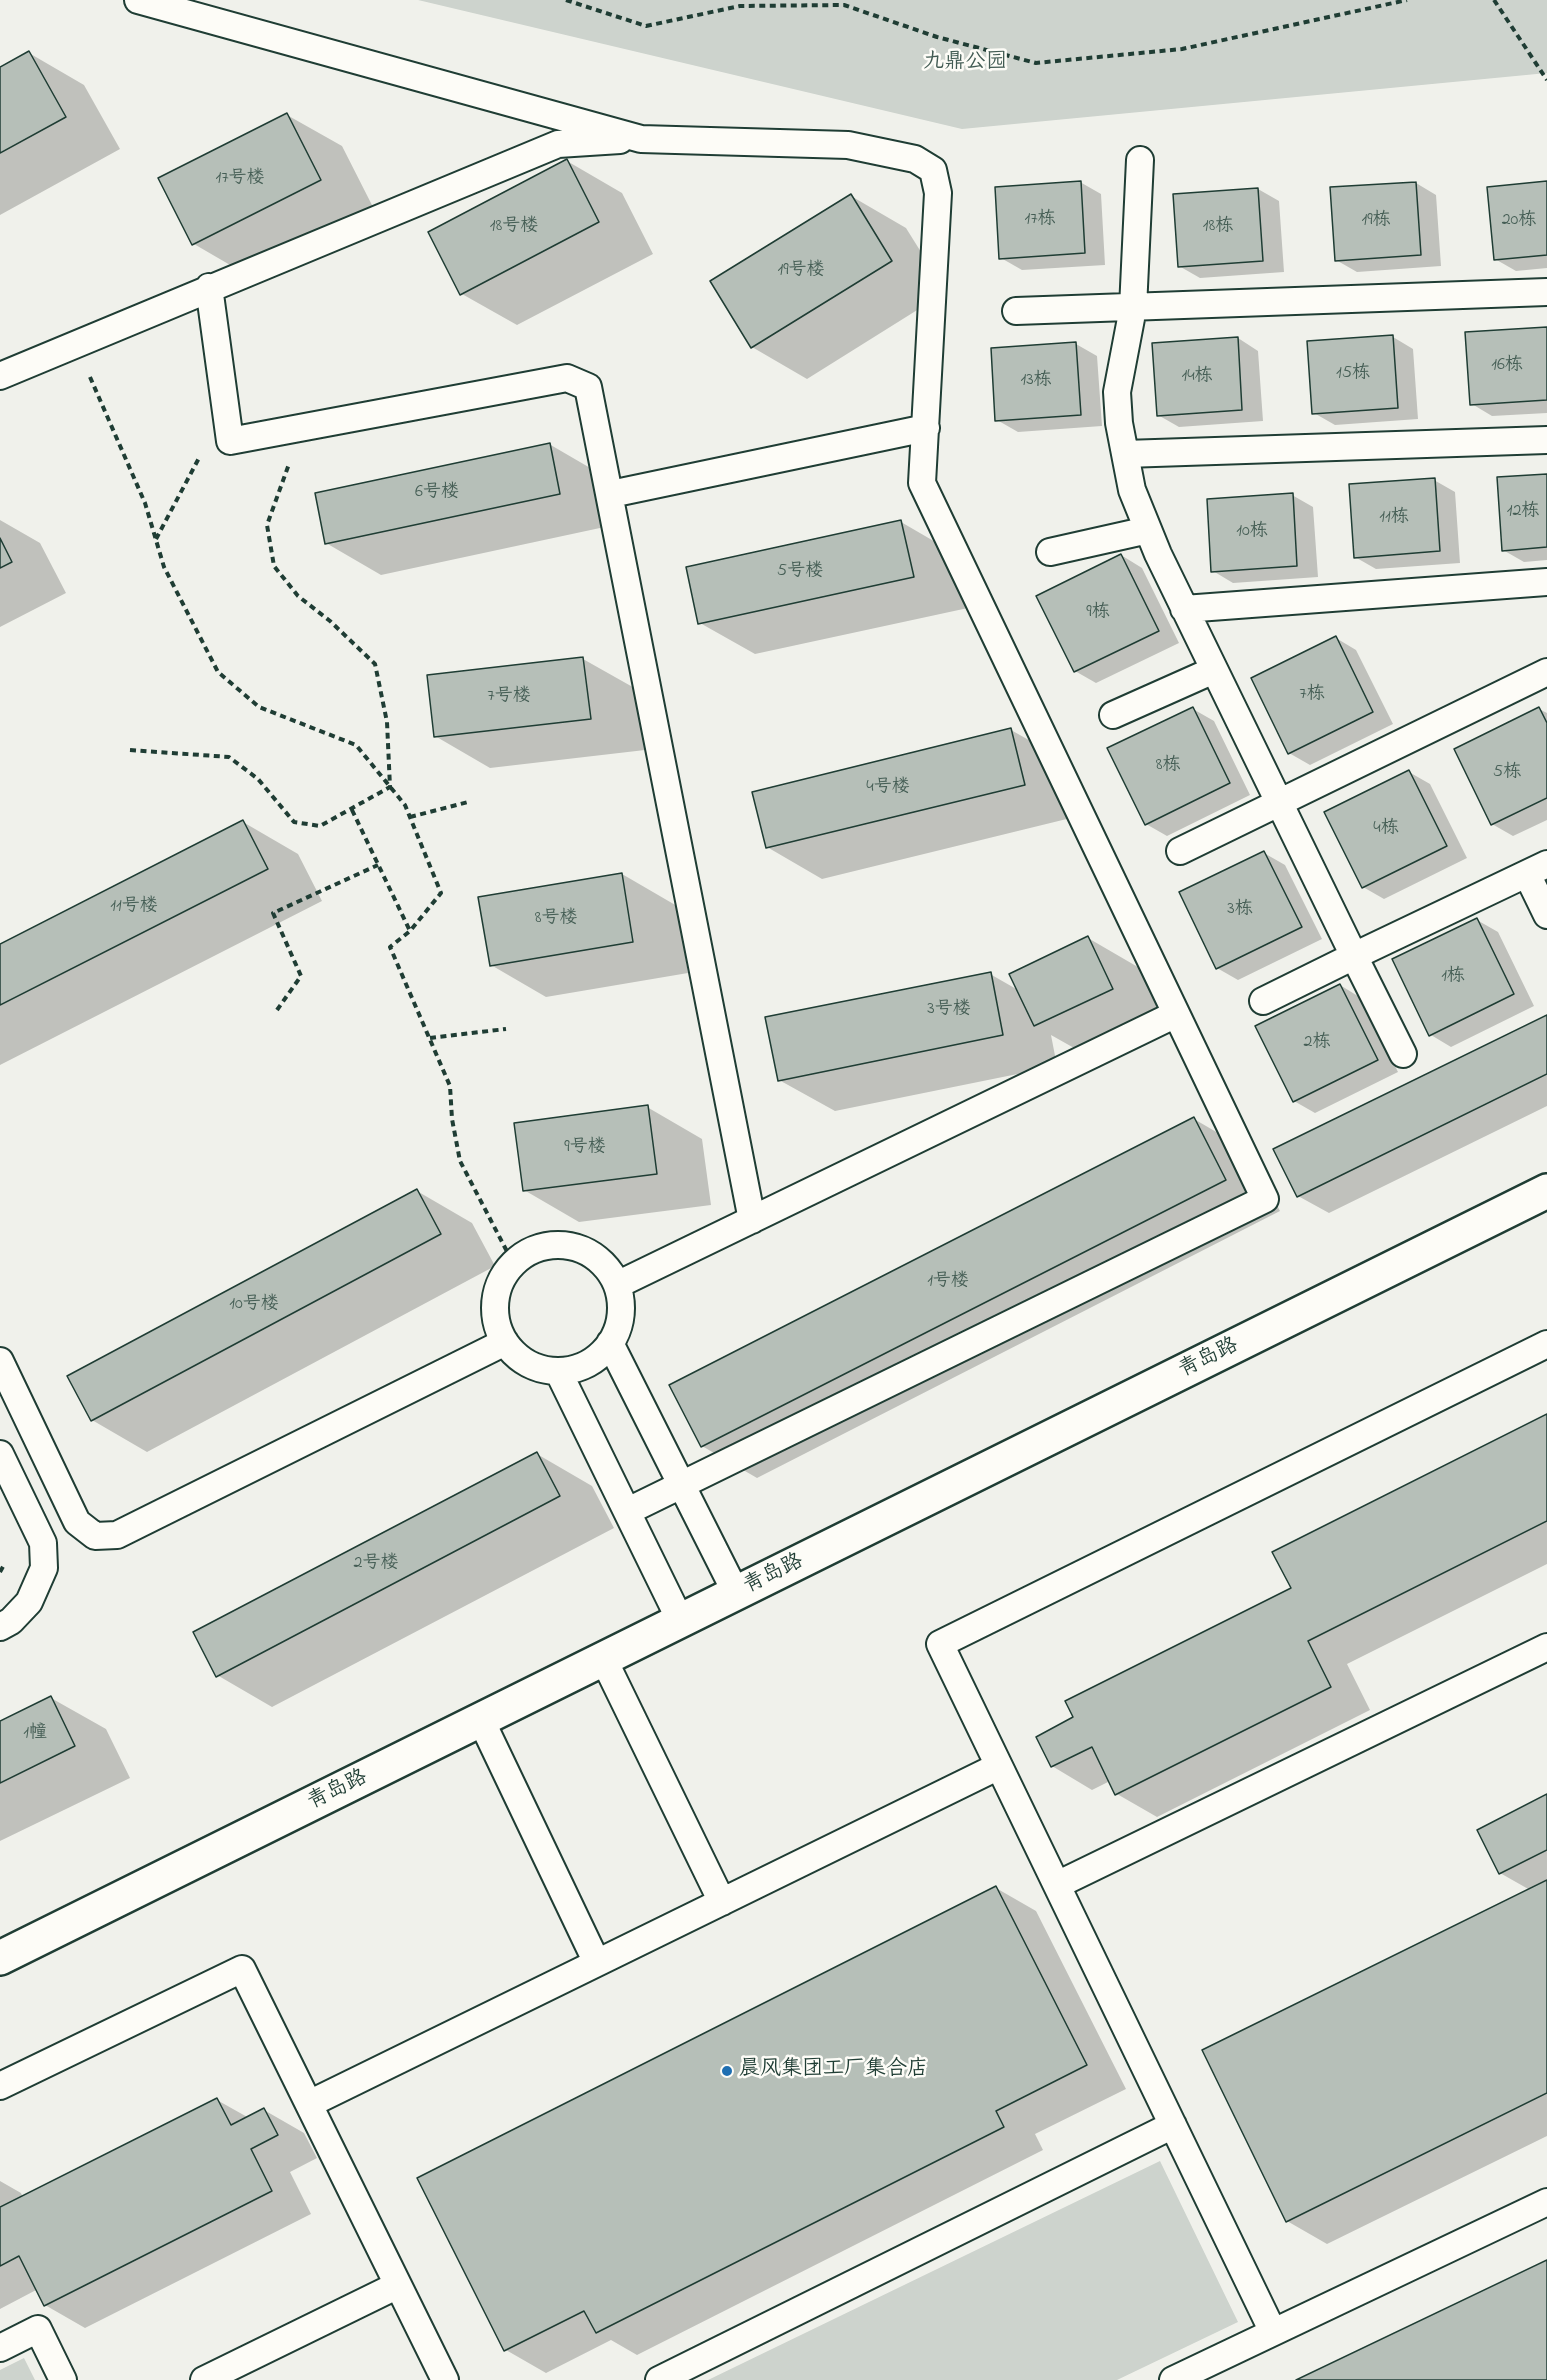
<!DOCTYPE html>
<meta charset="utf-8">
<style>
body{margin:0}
canvas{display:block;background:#f0f1eb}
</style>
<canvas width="1547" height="2380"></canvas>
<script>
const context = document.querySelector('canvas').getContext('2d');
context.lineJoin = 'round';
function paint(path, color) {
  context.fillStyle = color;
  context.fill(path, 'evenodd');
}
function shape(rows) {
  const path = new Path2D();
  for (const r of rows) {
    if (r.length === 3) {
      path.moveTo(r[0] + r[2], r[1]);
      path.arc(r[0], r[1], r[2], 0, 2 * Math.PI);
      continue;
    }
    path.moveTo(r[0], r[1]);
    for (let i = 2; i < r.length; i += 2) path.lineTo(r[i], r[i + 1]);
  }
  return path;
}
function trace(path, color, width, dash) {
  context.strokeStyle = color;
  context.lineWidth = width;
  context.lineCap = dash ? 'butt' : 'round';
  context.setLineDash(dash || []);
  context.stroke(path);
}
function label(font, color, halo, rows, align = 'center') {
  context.font = font + ' "Indie Flower","LXGW WenKai TC",sans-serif';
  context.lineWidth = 5;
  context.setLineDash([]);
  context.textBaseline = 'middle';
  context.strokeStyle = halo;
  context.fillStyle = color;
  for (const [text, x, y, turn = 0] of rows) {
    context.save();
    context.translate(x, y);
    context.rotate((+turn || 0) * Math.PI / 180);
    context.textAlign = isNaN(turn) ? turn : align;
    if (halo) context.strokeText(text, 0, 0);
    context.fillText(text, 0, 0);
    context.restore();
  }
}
paint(shape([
 [418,0,1547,0,1547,73,962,129],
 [1160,2161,1238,2322,1117,2380,708,2380],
 [24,2358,35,2380,0,2380,0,2370]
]), '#cdd3cd');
paint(shape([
 [29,53,84,85,120,149,0,215,0,69],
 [287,115,342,146,375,211,249,276,194,244,160,179],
 [567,161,622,193,653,254,517,325,462,294],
 [1080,182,1101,194,1105,265,1022,270,1001,258],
 [1416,183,1436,195,1441,266,1357,272,1336,260],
 [1547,183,1547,268,1516,271,1495,259],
 [1258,189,1279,201,1284,272,1200,278,1179,266],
 [851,196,906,228,946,292,807,379,752,347],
 [1547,328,1547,413,1492,416,1472,404],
 [1393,337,1413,349,1418,419,1335,425,1314,413],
 [1238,338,1258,351,1263,421,1179,427,1158,415],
 [1076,344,1097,356,1102,426,1018,432,997,420],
 [549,444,604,476,614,525,381,575,326,543],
 [1547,475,1547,560,1524,562,1503,550],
 [1434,480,1455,492,1460,563,1376,569,1355,557],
 [1292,495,1313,507,1318,577,1233,583,1213,571],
 [0,520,40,543,66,593,0,627],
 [901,522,956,554,968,608,755,654,700,623],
 [1121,555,1142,568,1179,643,1096,683,1075,671],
 [1336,638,1356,650,1393,724,1310,765,1289,753],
 [583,659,638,690,645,750,490,768,435,736],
 [1193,709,1214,721,1250,795,1167,836,1146,824],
 [1539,709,1547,713,1547,820,1513,836,1492,824],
 [1011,730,1066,761,1079,816,822,879,767,847],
 [1409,772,1430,784,1467,858,1384,899,1363,887],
 [243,822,298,854,322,901,0,1065,0,946],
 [1264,853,1285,865,1322,939,1238,980,1217,968],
 [622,874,677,906,688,973,546,997,491,965],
 [1477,920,1498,932,1534,1006,1451,1047,1431,1035],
 [1088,938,1143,970,1167,1020,1090,1057,1051,1035,1057,1066,835,1111,779,1080,990,974,1018,990],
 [1340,985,1361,998,1398,1072,1315,1113,1294,1101],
 [1547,1017,1547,1106,1329,1213,1298,1196],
 [647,1107,702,1139,711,1205,579,1222,524,1190],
 [1194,1119,1249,1151,1280,1211,757,1478,702,1446],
 [417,1191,472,1223,495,1266,147,1452,92,1420],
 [1547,1415,1547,1564,1347,1664,1370,1710,1157,1817,1117,1794,1110,1781,1092,1790,1052,1766,1075,1718,1293,1588],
 [537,1454,592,1486,614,1528,272,1707,217,1675],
 [51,1698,106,1729,130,1778,0,1841,0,1722],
 [1547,1796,1547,2136,1327,2244,1287,2221,1530,1890,1500,1873],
 [996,1888,1036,1911,1126,2089,1035,2134,1043,2150,637,2355,611,2340,546,2373,506,2350,419,2179],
 [217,2100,249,2118,264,2110,304,2133,317,2158,290,2172,311,2214,85,2328,45,2305,38,2289,0,2309,0,2181,21,2193,23,2198]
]), '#0003');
const building = shape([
 [29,51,66,117,0,153,0,67,29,51],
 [287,113,321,180,192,245,158,178,287,113],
 [567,159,599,222,460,295,428,232,567,159],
 [1081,181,1085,253,999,259,995,187,1081,181],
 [1547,181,1547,255,1494,260,1487,187,1547,181],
 [1416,182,1421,255,1335,261,1330,187,1416,182],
 [1258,188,1263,261,1178,267,1173,194,1258,188],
 [851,194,892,261,751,348,710,281,851,194],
 [1547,327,1547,400,1470,405,1465,332,1547,327],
 [1393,335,1398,408,1312,414,1307,341,1393,335],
 [1238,337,1242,410,1157,416,1152,343,1238,337],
 [1076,342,1081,415,995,421,991,348,1076,342],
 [550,443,560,494,325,544,315,493,550,443],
 [1547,474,1547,547,1502,551,1497,477,1547,474],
 [1435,478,1440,551,1354,558,1349,484,1435,478],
 [1293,493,1297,566,1211,572,1207,499,1293,493],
 [901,520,914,577,698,624,686,567,901,520],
 [0,538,12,562,0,568,0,538],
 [1121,554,1159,631,1074,672,1036,596,1121,554],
 [1336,636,1373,712,1288,754,1251,678,1336,636],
 [583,657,591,719,434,737,427,675,583,657],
 [1193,707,1230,783,1145,825,1107,748,1193,707],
 [1539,707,1547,723,1547,798,1491,825,1454,749,1539,707],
 [1011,728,1025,785,766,848,752,792,1011,728],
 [1409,770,1447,846,1362,888,1324,812,1409,770],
 [243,820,268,869,0,1005,0,944,243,820],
 [1264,851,1302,927,1216,969,1179,892,1264,851],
 [622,873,633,942,490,966,478,897,622,873],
 [1477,918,1514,994,1429,1036,1392,959,1477,918],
 [1088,936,1113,989,1034,1026,1009,974,1088,936],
 [991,972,1003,1035,778,1081,765,1017,991,972],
 [1340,984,1378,1060,1293,1102,1255,1026,1340,984],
 [1547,1015,1547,1074,1297,1197,1273,1149,1547,1015],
 [648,1105,657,1174,523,1191,514,1123,648,1105],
 [1194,1117,1226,1180,701,1447,669,1385,1194,1117],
 [417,1189,441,1234,91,1421,67,1376,417,1189],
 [1547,1414,1547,1521,1308,1641,1331,1687,1115,1795,1092,1747,1051,1767,1036,1737,1073,1717,1065,1701,1291,1588,1272,1552,1547,1414],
 [537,1452,560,1496,216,1677,193,1632,537,1452],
 [51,1696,75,1746,0,1783,0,1721,51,1696],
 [1547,1794,1547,1850,1499,1874,1477,1830,1547,1794],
 [1547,1880,1547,2093,1286,2222,1202,2050,1547,1880],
 [996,1886,1087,2065,996,2111,1004,2127,596,2333,584,2311,504,2351,417,2178,996,1886],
 [217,2098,231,2125,264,2108,278,2135,251,2149,272,2191,44,2306,19,2256,0,2266,0,2207,217,2098],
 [1547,2260,1547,2380,1296,2380,1547,2260]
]);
paint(building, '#b6bfb8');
trace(building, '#1f3d34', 1.5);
const lane = shape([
 [138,0,641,139,848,145,915,159,933,170,938,193,922,483,1265,1199,628,1511],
 [1140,160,1133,308,1117,392,1119,423,1132,490,1158,554,1354,956,1547,864],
 [209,287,230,441,567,378,588,387,752,1220],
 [1016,311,1547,292],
 [0,376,558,144,620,140],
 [1125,454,1547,440],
 [611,494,926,428],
 [1050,552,1148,530],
 [1184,609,1547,582],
 [1113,715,1214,670],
 [1180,851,1547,672],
 [1527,874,1547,915],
 [1263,1001,1354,956,1403,1054],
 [558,1308,63],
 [617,1285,1176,1014],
 [610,1343,736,1593],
 [0,1361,77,1522,95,1536,117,1535,505,1342],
 [558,1371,681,1622],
 [0,1454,43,1543,44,1568,29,1602,11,1621,0,1627],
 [604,1660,722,1902],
 [481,1720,597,1963],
 [1057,1885,1547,1647],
 [0,2086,242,1969,445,2380],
 [309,2104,999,1766],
 [1273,2332,940,1644,1547,1344],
 [0,2348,38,2329,63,2380],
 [204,2380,398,2285],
 [659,2380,1173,2125],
 [1173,2380,1547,2202]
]);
const secondary = shape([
 [0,1958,1547,1191]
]);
trace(lane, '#1f3d34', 30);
trace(secondary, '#1f3d34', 38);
trace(shape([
 [566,0,646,26,740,6,844,5,937,37,1036,63,1182,49,1407,0],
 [1494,0,1547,80],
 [90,377,145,503,164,567,218,672,259,707,356,745,405,805,441,893,410,931,390,947,450,1086,452,1119,460,1161,513,1263],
 [156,539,199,458],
 [130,750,229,757,258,779,294,822,320,826,390,787,387,722,375,664,330,621,298,596,274,566,267,525,289,464],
 [352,810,410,931],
 [410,817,468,802],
 [277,1010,301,976,273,913,378,865],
 [430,1038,506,1029],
 [0,1572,5,1563]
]), '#1f3d34', 4, [6, 4.5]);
trace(lane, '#fdfcf7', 26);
trace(secondary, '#fdfcf7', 33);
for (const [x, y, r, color] of [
 [727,2071,6,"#1f6fb2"]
]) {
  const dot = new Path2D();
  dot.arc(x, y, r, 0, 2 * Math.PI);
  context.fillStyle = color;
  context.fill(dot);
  trace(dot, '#fdfcf7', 2);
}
label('18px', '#455e55', null, [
 ["17号楼",240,179],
 ["17栋",1040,220],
 ["19栋",1376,221],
 ["20栋",1519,221],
 ["18号楼",514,227],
 ["18栋",1218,227],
 ["19号楼",801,271],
 ["16栋",1507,366],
 ["15栋",1353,374],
 ["14栋",1197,377],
 ["13栋",1036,381],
 ["6号楼",437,493],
 ["12栋",1523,512],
 ["11栋",1394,518],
 ["10栋",1252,532],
 ["5号楼",800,572],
 ["9栋",1098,613],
 ["7栋",1312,695],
 ["7号楼",509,697],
 ["8栋",1168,766],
 ["5栋",1507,773],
 ["4号楼",888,788],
 ["4栋",1386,829],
 ["11号楼",134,907],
 ["3栋",1240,910],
 ["8号楼",556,919],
 ["1栋",1453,977],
 ["3号楼",949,1010],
 ["2栋",1317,1043],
 ["9号楼",585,1148],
 ["1号楼",948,1282],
 ["10号楼",254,1305],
 ["2号楼",376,1564],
 ["1幢",35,1734]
]);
label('21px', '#425b53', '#fdfcf7', [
 ["九鼎公园",965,64]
]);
label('21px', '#1f3d34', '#fdfcf7', [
 ["青岛路",1209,1359,-26],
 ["青岛路",774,1575,-26],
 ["青岛路",338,1791,-26]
]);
label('21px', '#1f3d34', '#fdfcf7', [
 ["晨风集团工厂集合店",739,2071]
], 'left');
</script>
